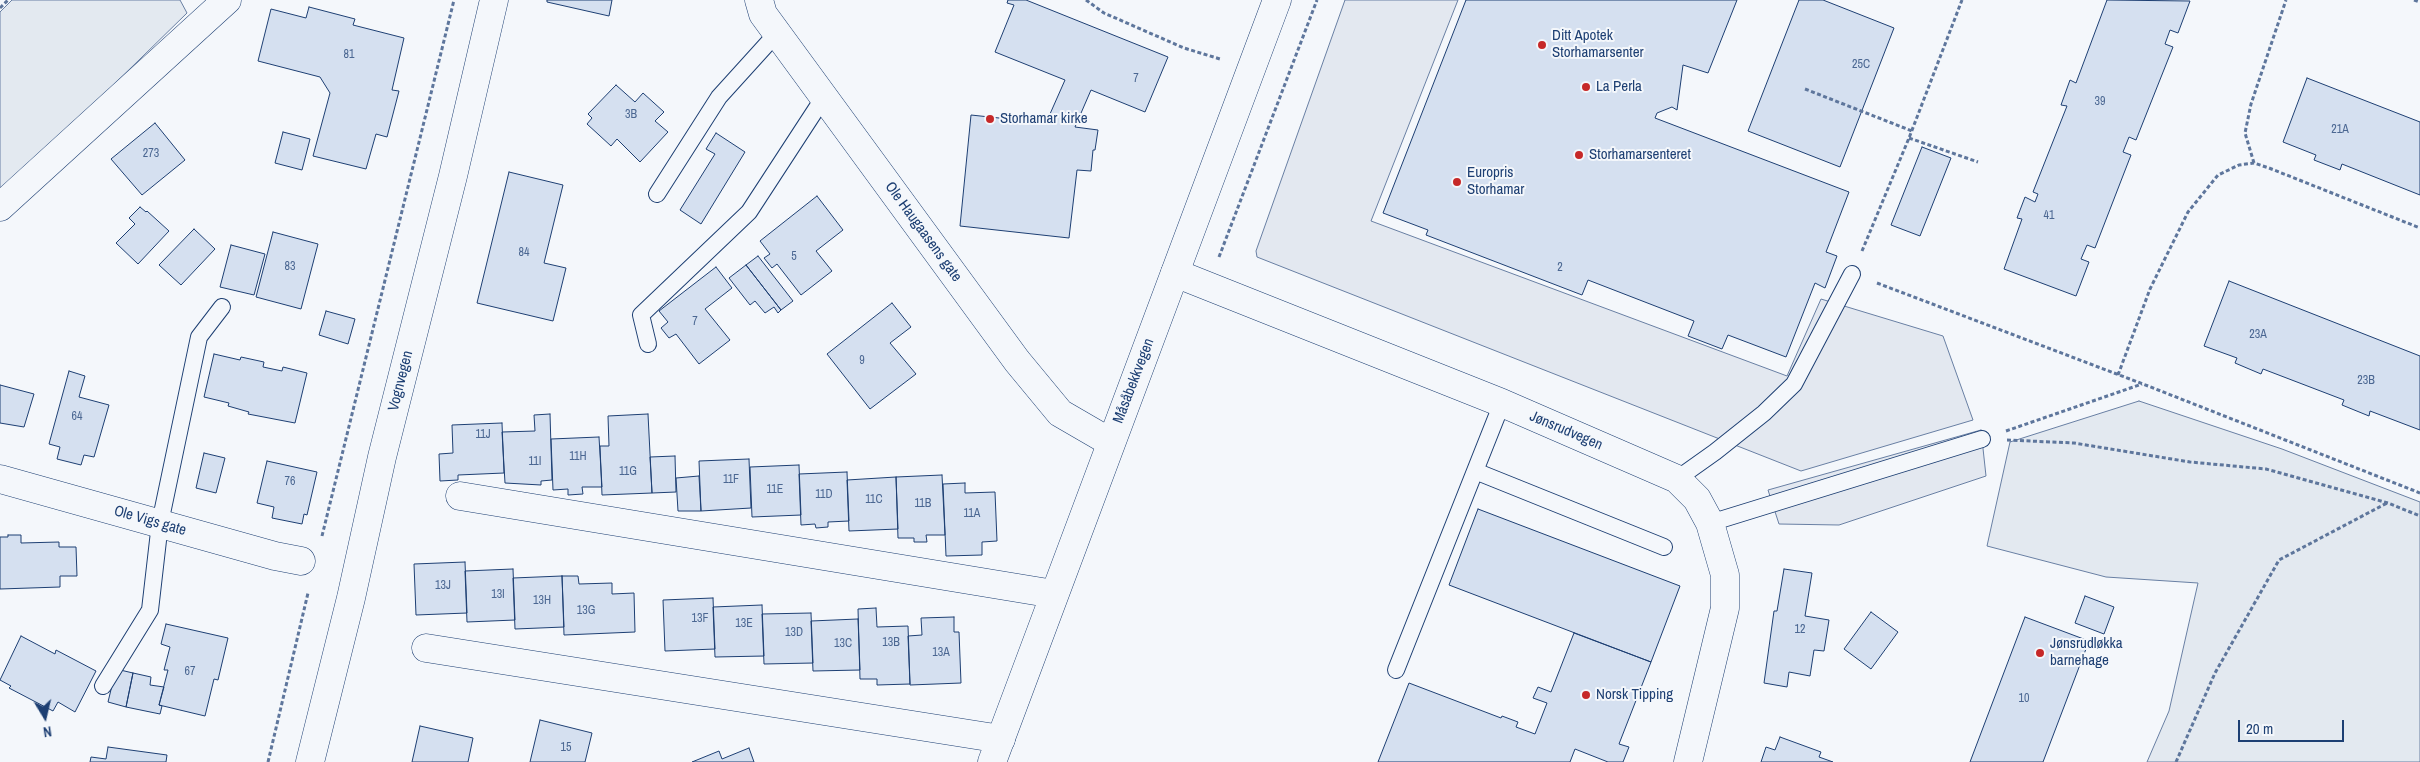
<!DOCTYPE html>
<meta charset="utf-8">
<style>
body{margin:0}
#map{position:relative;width:2420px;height:762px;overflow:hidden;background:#f4f7fb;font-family:"Archivo Narrow",sans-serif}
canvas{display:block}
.north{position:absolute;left:20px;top:692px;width:50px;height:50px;-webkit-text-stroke:4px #f4f7fb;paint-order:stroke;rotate:171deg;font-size:14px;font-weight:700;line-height:20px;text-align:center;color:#1d3f73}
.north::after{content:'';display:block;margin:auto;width:18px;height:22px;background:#1d3f73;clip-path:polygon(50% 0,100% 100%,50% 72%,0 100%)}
.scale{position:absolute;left:2238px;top:720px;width:106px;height:22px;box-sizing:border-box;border:2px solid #1d3f73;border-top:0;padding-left:6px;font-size:15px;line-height:18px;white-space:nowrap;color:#1d3f73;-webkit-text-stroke:4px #f4f7fb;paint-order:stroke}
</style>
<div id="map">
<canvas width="2420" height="762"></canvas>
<div class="north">N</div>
<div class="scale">20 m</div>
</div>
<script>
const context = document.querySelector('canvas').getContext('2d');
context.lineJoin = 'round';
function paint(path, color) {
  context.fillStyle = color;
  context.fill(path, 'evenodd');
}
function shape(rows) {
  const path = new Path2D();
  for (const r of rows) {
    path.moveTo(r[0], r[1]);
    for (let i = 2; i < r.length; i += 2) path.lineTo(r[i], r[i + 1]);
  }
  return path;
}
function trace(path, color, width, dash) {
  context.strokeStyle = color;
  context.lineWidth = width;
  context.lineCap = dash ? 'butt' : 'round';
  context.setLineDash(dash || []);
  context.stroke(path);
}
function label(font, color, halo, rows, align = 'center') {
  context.font = font + ' "Archivo Narrow",sans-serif';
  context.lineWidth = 4;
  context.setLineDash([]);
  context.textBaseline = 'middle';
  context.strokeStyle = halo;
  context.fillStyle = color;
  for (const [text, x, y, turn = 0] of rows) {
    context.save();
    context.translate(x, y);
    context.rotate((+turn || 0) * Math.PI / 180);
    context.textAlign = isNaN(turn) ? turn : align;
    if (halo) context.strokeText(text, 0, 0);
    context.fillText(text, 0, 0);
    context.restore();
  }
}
const green = shape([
 [12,0,180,0,187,13,0,196,0,12,12,0],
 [2139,401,2282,449,2420,502,2420,762,2147,762,2169,711,2198,583,2106,577,1987,546,2010,442,2139,401]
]);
paint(green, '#e3e9f0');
trace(green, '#687fa3', 1);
const parking = shape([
 [1345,0,1458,0,1371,221,1787,376,1821,299,1943,336,1973,420,1801,471,1257,257,1256,251,1345,0],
 [1981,430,1986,476,1839,525,1779,524,1768,490,1981,430]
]);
paint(parking, '#e3e8f0');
trace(parking, '#687fa3', 1);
const building = shape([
 [547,0,612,0,609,16,547,2,547,0],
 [1008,0,1026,0,1168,57,1145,112,1091,90,1075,127,1098,130,1095,150,1093,150,1091,171,1077,170,1069,238,960,226,971,115,1046,123,1065,80,995,52,1014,5,1007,3,1008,0],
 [1466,0,1737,0,1708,73,1683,65,1677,110,1672,107,1657,113,1655,118,1849,192,1826,252,1837,256,1825,288,1815,283,1786,357,1728,335,1722,349,1688,336,1694,321,1588,280,1582,295,1426,235,1428,230,1383,213,1466,0],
 [1799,0,1823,0,1894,28,1840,167,1748,131,1799,0],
 [2107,0,2190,1,2178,33,2170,30,2165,44,2173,47,2136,140,2129,137,2123,152,2131,155,2095,248,2087,245,2081,259,2089,262,2076,296,2004,269,2022,219,2017,218,2025,197,2035,202,2038,194,2033,192,2067,106,2061,105,2070,80,2076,83,2107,0],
 [309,7,355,19,353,25,404,38,392,90,399,91,387,137,376,134,366,169,313,156,330,93,320,77,258,61,271,9,306,18,309,7],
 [2307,78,2420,122,2420,195,2342,164,2340,170,2314,160,2316,155,2283,142,2307,78],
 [616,85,635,102,643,93,664,112,655,121,668,132,640,162,617,139,611,146,587,124,592,118,588,114,616,85],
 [155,123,185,160,142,195,111,159,155,123],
 [283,132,310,139,302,170,275,163,283,132],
 [716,133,745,152,701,224,680,210,715,154,706,149,716,133],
 [1922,147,1951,158,1920,236,1891,225,1922,147],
 [509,172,563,185,544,263,566,268,553,321,477,303,509,172],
 [817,196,843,230,816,251,832,271,801,295,777,264,772,268,764,258,770,254,760,241,817,196],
 [140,207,146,212,147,211,169,231,138,264,116,243,135,224,129,218,140,207],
 [194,229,215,249,181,285,159,265,194,229],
 [273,232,318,244,301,309,256,297,273,232],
 [231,245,265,254,254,295,220,287,231,245],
 [758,256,793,301,781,310,746,265,758,256],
 [746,265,781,310,778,313,774,307,765,313,755,301,750,305,729,278,746,265],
 [716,267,732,288,705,309,730,340,699,364,676,334,669,338,661,328,668,322,659,311,716,267],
 [2229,281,2420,356,2420,430,2370,411,2369,416,2342,405,2344,400,2263,369,2261,374,2235,363,2237,358,2204,346,2229,281],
 [892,303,911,327,890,343,916,374,870,409,827,354,892,303],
 [326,311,355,319,348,344,319,335,326,311],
 [214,354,240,360,241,357,264,362,263,367,282,371,283,367,307,373,295,423,248,414,249,412,228,406,229,403,204,397,214,354],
 [69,371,85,376,79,397,109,405,94,457,84,455,81,465,57,459,60,447,49,444,69,371],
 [0,385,34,394,24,427,0,423,0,385],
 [550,414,552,480,541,481,541,485,505,483,502,432,535,431,534,415,550,414],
 [648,414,652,493,602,495,600,446,609,446,608,416,648,414],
 [502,423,504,473,458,475,458,480,440,481,439,454,453,453,452,425,502,423],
 [599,437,602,487,582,487,583,494,568,495,568,489,553,490,551,439,599,437],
 [204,453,225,458,216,493,196,488,204,453],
 [675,456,676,492,652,493,650,457,675,456],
 [749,459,751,508,701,511,699,461,749,459],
 [267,461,317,472,307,515,304,514,302,524,272,518,274,507,257,503,267,461],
 [799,465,801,515,752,517,750,467,799,465],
 [847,472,849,521,828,522,828,527,816,528,815,524,801,525,799,474,847,472],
 [942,475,945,535,926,535,927,542,914,542,914,538,898,538,896,477,942,475],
 [699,476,701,511,678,511,676,478,699,476],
 [896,477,898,529,849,531,847,480,896,477],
 [965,483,965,493,995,492,997,541,982,542,982,555,946,556,943,484,965,483],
 [1478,509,1680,586,1651,662,1449,585,1478,509],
 [8,535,21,535,21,543,59,542,59,547,76,547,77,576,60,576,60,587,0,589,0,537,8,537,8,535],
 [465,562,467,613,416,615,414,564,465,562],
 [513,569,515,620,467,622,465,571,513,569],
 [1784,569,1812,573,1805,616,1829,620,1824,651,1814,650,1810,676,1789,672,1787,687,1764,683,1774,611,1777,611,1784,569],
 [562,576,564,627,515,629,513,578,562,576],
 [562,576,578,576,579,584,612,583,612,594,634,593,635,632,564,635,562,576],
 [2085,596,2114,607,2104,634,2075,623,2085,596],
 [713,598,715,649,665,651,663,600,713,598],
 [762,605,764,656,715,657,713,607,762,605],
 [876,608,877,627,908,626,910,684,877,685,877,679,860,679,858,609,876,608],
 [1871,612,1898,632,1871,669,1844,649,1871,612],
 [811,613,813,663,764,664,762,614,811,613],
 [954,617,954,632,959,632,961,683,910,685,908,636,922,635,921,618,954,617],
 [2025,617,2089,641,2043,762,1970,762,2025,617],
 [858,619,860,670,813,671,811,621,858,619],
 [166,624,228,638,218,680,214,679,205,716,159,705,168,670,164,670,170,647,161,644,166,624],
 [1574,633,1651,662,1619,744,1629,747,1623,762,1608,762,1575,749,1570,762,1378,762,1409,683,1501,718,1502,716,1518,722,1516,727,1535,734,1547,703,1533,698,1538,687,1551,692,1574,633],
 [21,636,55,654,56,650,96,671,75,712,58,702,53,711,9,688,11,686,0,680,21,636],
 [116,669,133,673,126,707,108,702,116,669],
 [133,673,151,677,150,685,164,687,159,705,162,706,160,714,126,707,133,673],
 [540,720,592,733,585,762,530,762,540,720],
 [420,726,473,738,468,762,412,762,420,726],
 [1780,737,1821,752,1819,757,1833,762,1761,762,1766,747,1775,750,1780,737],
 [108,747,167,755,166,762,90,762,91,757,106,759,108,747],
 [749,748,754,762,692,762,719,751,722,759,749,748]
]);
paint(building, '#d5e0f0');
trace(building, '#1d3f73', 1);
const lane = shape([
 [657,194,719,97,777,33],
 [648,344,641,315,749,212,824,97],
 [1475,471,1664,547],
 [1677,479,1715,452,1764,413,1794,384,1852,274],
 [1710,523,1982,439],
 [1396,670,1502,403],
 [103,686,150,610,160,523,199,337,222,307]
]);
const street = shape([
 [759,0,763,14,1017,361,1060,413,1110,442],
 [0,207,227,0],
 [1175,273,1502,403,1677,479,1697,499,1710,523,1725,575,1725,608,1688,762],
 [0,479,275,556,301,561],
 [460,496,1054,594],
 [426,648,1001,739]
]);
const secondary = shape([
 [992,762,1277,0]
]);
const primary = shape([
 [310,762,351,598,382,457,453,176,494,0]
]);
trace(lane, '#1d3f73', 18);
trace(street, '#1d3f73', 29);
trace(secondary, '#1d3f73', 29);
trace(primary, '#1d3f73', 29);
trace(shape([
 [1086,0,1104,13,1184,48,1220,59],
 [2414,0,2420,2],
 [0,8,8,0],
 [1805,89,1912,131],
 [1909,138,1978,162],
 [2254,163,2245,133,2251,104,2286,0],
 [1862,251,1909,138,1962,0],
 [1219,257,1317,0],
 [1877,283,2143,384,2420,493],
 [2118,375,2150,289,2188,212,2218,175,2239,165,2254,163,2269,168,2420,228],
 [2006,431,2142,384],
 [2007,440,2074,443,2190,462,2266,469,2388,503,2420,516],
 [322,536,454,0],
 [268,762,308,593],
 [2176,762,2215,673,2279,560,2387,503]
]), '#5e769c', 3, [4, 2.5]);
trace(lane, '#f4f7fb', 16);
trace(street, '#f4f7fb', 28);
trace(secondary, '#f4f7fb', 28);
trace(primary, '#f4f7fb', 28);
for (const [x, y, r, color] of [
 [1542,45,5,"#c62828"],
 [1586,87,5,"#c62828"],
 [990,119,5,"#c62828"],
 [1579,155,5,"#c62828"],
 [1457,182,5,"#c62828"],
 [2040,653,5,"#c62828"],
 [1586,695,5,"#c62828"]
]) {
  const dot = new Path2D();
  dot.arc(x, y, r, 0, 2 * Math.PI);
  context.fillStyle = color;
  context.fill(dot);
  trace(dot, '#f4f7fb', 2);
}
label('12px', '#4b6792', null, [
 ["81",349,55],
 ["25C",1861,65],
 ["7",1136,79],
 ["39",2100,102],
 ["3B",631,115],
 ["21A",2340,130],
 ["273",151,154],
 ["41",2049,216],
 ["84",524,253],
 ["5",794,257],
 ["83",290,267],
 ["2",1560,268],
 ["7",695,322],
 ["23A",2258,335],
 ["9",862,361],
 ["23B",2366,381],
 ["64",77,417],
 ["11J",483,435],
 ["11H",578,457],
 ["11I",535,462],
 ["11G",628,472],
 ["11F",731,480],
 ["76",290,482],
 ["11E",775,490],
 ["11D",824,495],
 ["11C",874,500],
 ["11B",923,504],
 ["11A",972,514],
 ["13J",443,586],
 ["13I",498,595],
 ["13H",542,601],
 ["13G",586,611],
 ["13F",700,619],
 ["13E",744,624],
 ["12",1800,630],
 ["13D",794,633],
 ["13B",891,643],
 ["13C",843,644],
 ["13A",941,653],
 ["67",190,672],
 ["10",2024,699],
 ["15",566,748]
]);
label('15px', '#1d3f73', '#f4f7fb', [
 ["Ditt Apotek",1552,36],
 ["Storhamarsenter",1552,53],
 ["La Perla",1596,87],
 ["Storhamar kirke",1000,119],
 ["Storhamarsenteret",1589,155],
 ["Europris",1467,173],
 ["Storhamar",1467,190],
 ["Jønsrudløkka",2050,644],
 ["barnehage",2050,661],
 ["Norsk Tipping",1596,695]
], 'left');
label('15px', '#1d3f73', '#f4f7fb', [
 ["Ole Haugaasens gate",923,232,54],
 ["Vognvegen",401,381,-76],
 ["Måsåbekkvegen",1134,381,-69],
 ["Jønsrudvegen",1566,431,23],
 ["Ole Vigs gate",150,521,16]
]);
</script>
